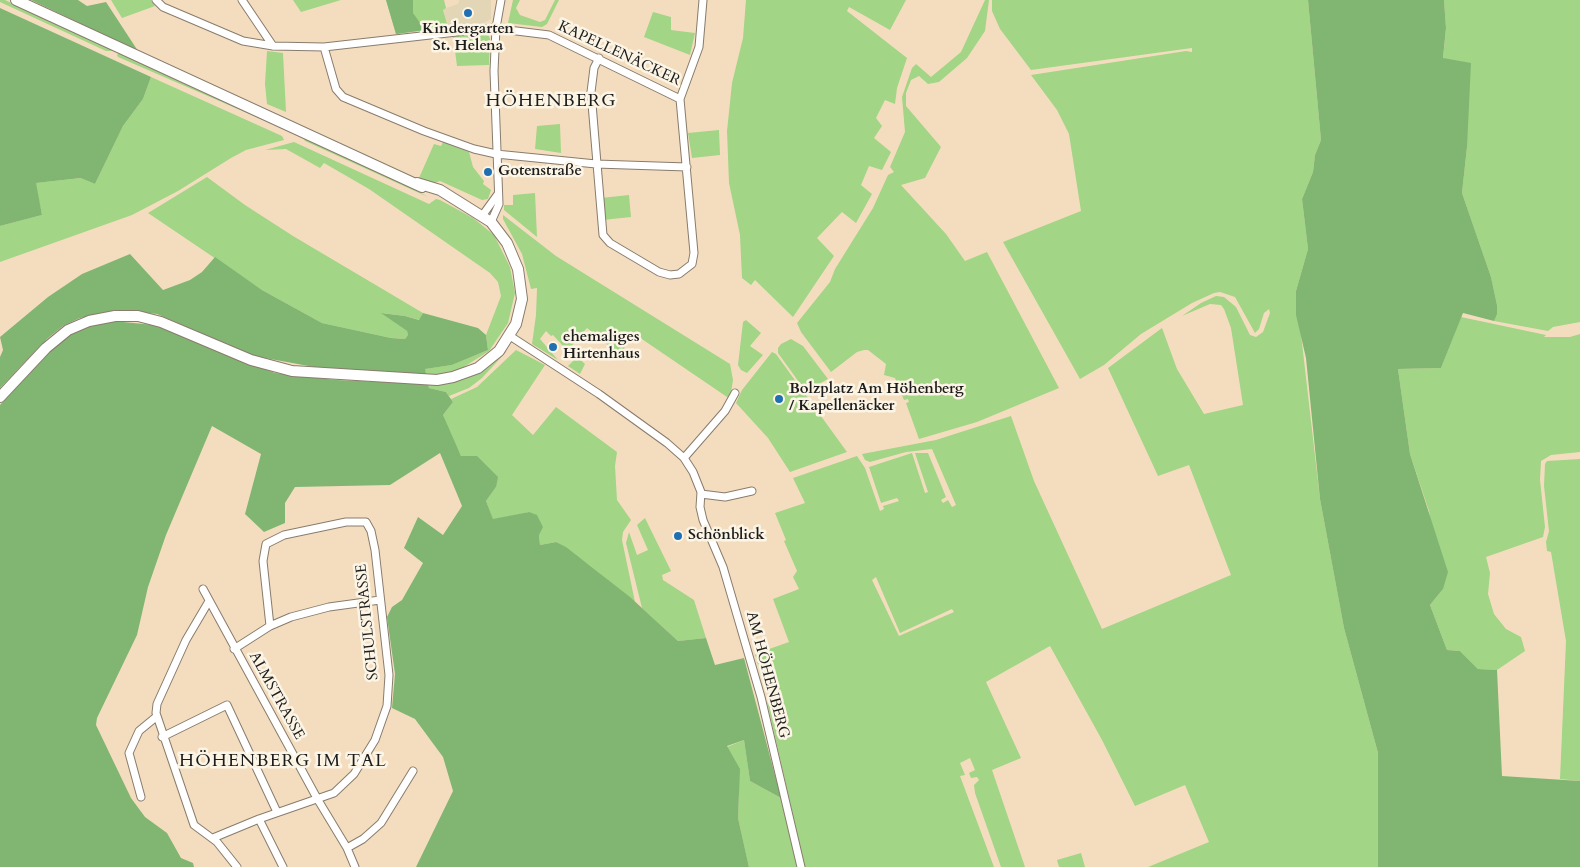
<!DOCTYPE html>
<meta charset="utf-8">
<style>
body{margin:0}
canvas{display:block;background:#f4ddbe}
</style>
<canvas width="1580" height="867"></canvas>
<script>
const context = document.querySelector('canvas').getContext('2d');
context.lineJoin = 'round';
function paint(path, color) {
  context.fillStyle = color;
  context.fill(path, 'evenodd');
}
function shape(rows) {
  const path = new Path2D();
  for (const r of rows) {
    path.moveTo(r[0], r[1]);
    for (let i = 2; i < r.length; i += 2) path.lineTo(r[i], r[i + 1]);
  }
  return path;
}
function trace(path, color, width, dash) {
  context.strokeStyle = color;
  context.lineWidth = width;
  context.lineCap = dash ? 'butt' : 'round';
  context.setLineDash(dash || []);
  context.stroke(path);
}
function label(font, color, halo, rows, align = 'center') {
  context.font = font + ' Cardo,serif';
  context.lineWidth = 5;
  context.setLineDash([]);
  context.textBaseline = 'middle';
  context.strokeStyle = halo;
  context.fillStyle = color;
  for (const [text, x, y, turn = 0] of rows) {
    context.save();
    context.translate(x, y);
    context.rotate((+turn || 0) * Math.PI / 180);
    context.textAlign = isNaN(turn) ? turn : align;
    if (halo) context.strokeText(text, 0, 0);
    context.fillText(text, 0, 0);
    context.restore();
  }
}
paint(shape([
 [459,0,491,0,491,19,480,25,448,27,443,9,458,4]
]), '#e3d6b7');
paint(shape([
 [0,0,5,0,109,48,112,51,106,51,0,2],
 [111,0,151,0,155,6,122,18],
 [293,0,341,0,301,12],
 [386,0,444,0,446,8,443,10,448,27,396,34],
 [513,0,520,0,516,8,520,15,540,22,545,20,555,0,559,0,547,24,542,27,508,23],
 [746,0,906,0,890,30,849,7,847,11,907,58,897,88,895,104,885,100,876,118,882,126,874,138,891,152,882,170,869,166,861,185,872,194,856,223,842,212,817,238,834,256,793,317,755,280,751,285,742,278,740,235,729,183,727,131,732,83,743,38],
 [985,0,989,0,985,31,967,58,939,82,928,84,919,76,911,80,906,93,906,106,941,147,925,178,901,185,946,234,965,261,987,252,1059,388,977,422,919,439,906,403,909,402,908,399,904,400,895,378,884,375,886,364,868,350,864,350,857,352,831,372,801,332,797,323,830,282,835,269,873,208,888,175,894,172,890,167,905,132,902,97,912,68,916,64,931,77,961,52],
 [992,0,1308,0,1321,140,1315,155,1313,172,1302,199,1308,249,1296,291,1320,499,1344,628,1378,753,1378,867,1148,867,1209,842,1185,785,1135,806,1102,740,1050,646,986,682,1021,758,992,770,1025,867,1001,867,975,793,974,785,979,780,977,777,971,778,969,773,975,770,970,758,960,763,965,775,960,776,994,867,805,867,767,702,776,714,779,709,765,689,755,654,789,642,773,599,799,589,793,577,797,571,784,541,786,540,775,513,805,503,793,478,857,456,865,468,880,511,884,509,883,506,899,501,897,498,881,503,869,467,912,453,925,493,928,492,915,453,928,453,946,497,941,500,943,503,948,500,952,507,956,505,932,449,906,452,870,462,865,460,862,454,936,440,1011,416,1034,481,1102,629,1231,575,1189,465,1158,476,1108,368,1162,328,1177,369,1204,414,1243,405,1231,328,1224,309,1221,305,1210,304,1182,316,1201,303,1216,296,1224,297,1236,307,1250,335,1256,337,1263,332,1270,313,1269,309,1264,313,1259,329,1255,333,1235,297,1220,292,1214,293,1192,303,1141,334,1104,365,1080,379,1003,242,1081,211,1069,134,1057,110,1031,75,1186,51,1192,52,1192,48,1031,70,1000,29,992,11],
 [876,577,900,633,952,609,954,612,899,636,872,580],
 [1444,0,1580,0,1580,322,1553,327,1548,331,1494,321,1497,305,1491,277,1462,193,1467,147,1443,59,1446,28],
 [653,12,671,17,671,30,695,33,690,55,644,37],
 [484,32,488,34,490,39,489,65,457,66,453,36],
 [267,51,283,53,286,112,267,104,265,84],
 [119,53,292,132,293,133,118,57,117,55],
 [151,77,282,136,284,140,246,150,231,158,178,191,132,215,0,262,0,226,42,215,35,183,82,178,95,184,123,126,143,99],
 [560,124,561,153,535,149,537,126],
 [719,130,720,155,692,158,688,133],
 [303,138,398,180,428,197,305,141],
 [294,142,429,204,436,199,440,200,473,218,494,235,510,267,515,293,508,323,489,351,459,370,441,375,426,374,424,369,452,365,488,350,486,335,501,296,498,282,490,273,369,189,324,163,320,168,286,149,265,150],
 [443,142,469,152,473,167,484,181,483,184,491,190,488,199,482,200,440,181,432,184,419,178,434,144,441,146],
 [207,177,245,205,293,236,423,313,420,320,405,316,382,313,407,331,408,335,405,339,391,338,322,323,262,290,148,213],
 [535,193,537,237,504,210,504,205,513,205,513,195],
 [629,195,631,217,603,220,601,198],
 [503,215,556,256,730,364,733,380,730,399,633,333,620,355,587,328,569,349,585,364,580,374,568,366,575,359,553,335,551,336,546,331,540,339,558,360,532,344,536,315,537,288,531,289,522,254,503,219],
 [1461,317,1546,335,1544,337,1570,337,1580,334,1580,452,1551,455,1541,461,1540,480,1545,527,1543,537,1486,557,1490,573,1488,594,1494,614,1506,629,1521,637,1525,651,1497,670,1478,669,1460,651,1447,650,1430,605,1443,589,1429,511,1410,454,1398,369,1441,368],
 [746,320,761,333,750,346,763,355,747,373,741,370,738,365,743,322],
 [791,339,803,346,828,379,813,387,806,388,801,385,778,353,778,348,781,344],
 [516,350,545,365,512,415,533,435,556,407,617,452,615,466,617,500,631,520,623,532,622,540,635,602,589,565,556,542,540,545,539,535,529,512,493,520,486,501,496,487,461,456,446,425,443,415,453,402,451,399,477,387],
 [507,351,482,378,469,388,449,396,446,392,429,388,428,384,451,383,474,375],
 [772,352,776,354,847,452,790,472,768,438,736,403,742,390],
 [1580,459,1580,781,1560,779,1566,641,1551,552,1547,551,1546,542,1549,531,1544,486,1545,464,1547,461],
 [645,518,671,571,662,575,663,580,694,600,706,638,678,641,642,608,626,543,629,532,637,555,648,550,637,525],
 [744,740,750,781,781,798,797,867,749,867,738,818,739,791,727,747],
 [1081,853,1085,867,1059,867,1057,860]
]), '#a2d585');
paint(shape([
 [31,0,78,0,87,6,106,2,138,51],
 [386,0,413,0,413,13,425,30,396,34],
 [1308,0,1444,0,1446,28,1443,58,1471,63,1467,147,1462,193,1491,277,1497,305,1497,314,1494,321,1463,313,1441,368,1398,369,1410,454,1448,572,1443,589,1430,605,1447,650,1460,651,1478,669,1497,670,1502,776,1580,781,1580,867,1378,867,1378,753,1344,628,1320,499,1306,358,1296,315,1296,291,1308,249,1302,199,1313,172,1315,155,1321,140],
 [0,8,151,77,143,99,123,126,95,184,81,178,36,183,42,215,0,226],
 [130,254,163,290,190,280,202,272,215,257,262,290,322,323,391,338,405,339,408,335,407,331,381,313,405,316,419,320,423,313,478,328,486,335,488,350,452,365,425,369,426,374,314,367,254,356,157,314,121,310,80,318,63,326,48,338,0,388,0,357,3,350,0,337,48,297,82,274],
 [113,321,154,325,275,373,336,380,428,384,429,388,446,392,453,402,443,415,461,456,477,456,498,477,496,487,486,501,493,519,529,512,537,515,543,527,539,535,540,545,556,542,566,547,630,597,678,641,706,638,715,665,744,658,781,798,750,781,744,740,727,746,740,769,738,818,749,867,416,867,453,791,443,757,415,719,392,708,395,674,387,617,392,607,402,600,423,563,404,548,418,517,443,535,462,506,440,453,390,485,295,487,285,503,285,523,264,532,245,514,261,454,212,426,166,535,148,587,137,635,97,718,96,725,131,798,145,817,167,833,181,858,193,863,194,867,0,867,0,405,42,357,72,333,99,323]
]), '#81b672');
const minor = shape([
 [156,0,163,7,243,41,273,46,324,47,492,28,549,35,680,99],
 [242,0,273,46],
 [324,47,336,89,343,97,424,131,474,149,496,154,596,164,687,167],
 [599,58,594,68,591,92,603,235,610,243,659,272,670,275,679,274,692,264,694,253,680,99,699,47,703,0],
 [482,216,498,194],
 [491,222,499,204,494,71,496,28,501,0],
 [510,336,599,394,667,443,684,458,693,472,701,492,700,507,703,520,723,567,761,697,801,867],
 [684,458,725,411,735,393],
 [701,494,725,497,752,491],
 [203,589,318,800,347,848,355,867],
 [209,601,186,640,157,704,156,713,194,825,217,842,237,867],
 [234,649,270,626,291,617,329,607,380,600],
 [162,737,227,705,277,812],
 [141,797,129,753,139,731,156,717],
 [259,819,283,867],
 [213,838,259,819,334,793,354,774,375,740,387,706,389,675,375,550,371,531,366,522,346,522,284,535,266,544,263,561,270,626],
 [347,848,363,839,381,823,413,771]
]);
const secondary = shape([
 [16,0,422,187],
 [0,397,46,348,68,330,89,321,115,316,138,316,161,322,251,360,292,371,437,380,453,377,478,368,499,351,516,324,522,299,518,269,507,243,491,222,440,190,417,183]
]);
trace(minor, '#887c6d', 9);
trace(secondary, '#887c6d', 12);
trace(minor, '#fff', 7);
trace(secondary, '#fff', 10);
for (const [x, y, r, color] of [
 [468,13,5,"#1f6fb2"],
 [488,172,5,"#1f6fb2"],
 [553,347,5,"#1f6fb2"],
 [779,399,5,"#1f6fb2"],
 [678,536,5,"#1f6fb2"]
]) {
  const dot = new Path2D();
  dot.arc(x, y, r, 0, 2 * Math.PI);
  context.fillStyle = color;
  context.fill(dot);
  trace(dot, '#fcf5e5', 2);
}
label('bold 15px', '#1c1c1c', '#fcf5e5', [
 ["Kindergarten",468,30,"center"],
 ["St. Helena",468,47,"center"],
 ["Gotenstraße",498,172],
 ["ehemaliges",563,338],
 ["Hirtenhaus",563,355],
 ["Bolzplatz Am Höhenberg",789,390],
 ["/ Kapellenäcker",789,407],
 ["Schönblick",688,536]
], 'left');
label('15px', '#1c1c1c', '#fcf5e5', [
 ["KAPELLENÄCKER",619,54,25],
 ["SCHULSTRASSE",368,622,-96],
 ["AM HÖHENBERG",767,675,75],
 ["ALMSTRASSE",276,696,61]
]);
context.letterSpacing = '1px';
label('18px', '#1c1c1c', '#fcf5e5', [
 ["HÖHENBERG",551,102],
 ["HÖHENBERG IM TAL",283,762]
]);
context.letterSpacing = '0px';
</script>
